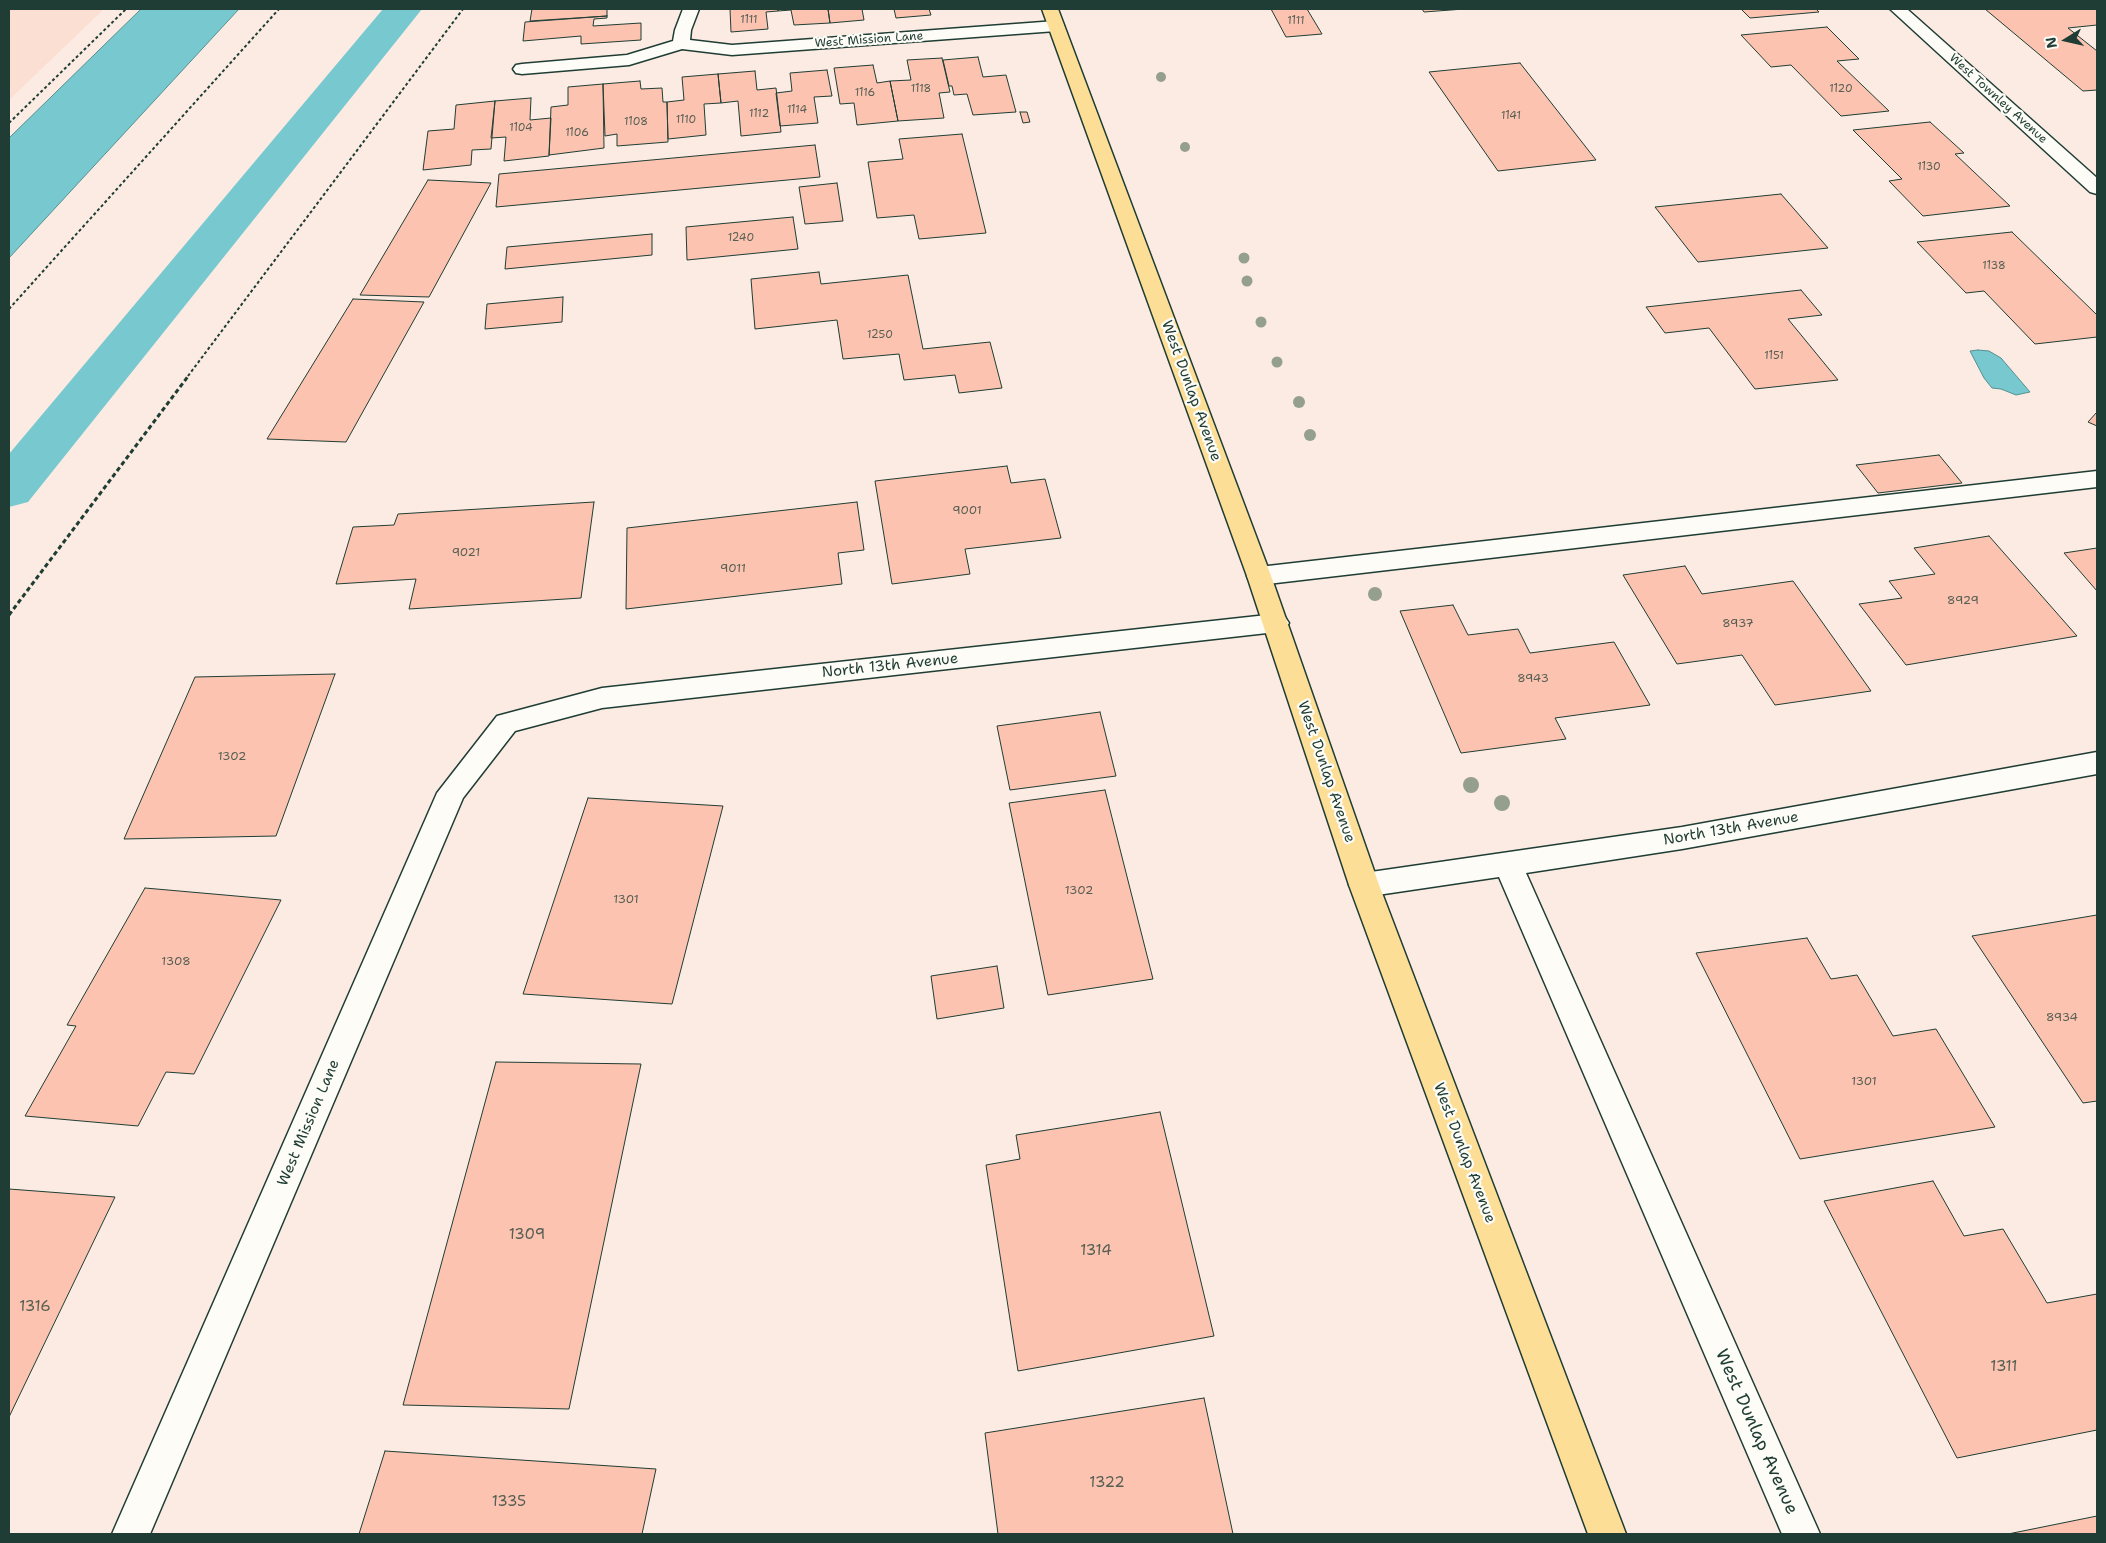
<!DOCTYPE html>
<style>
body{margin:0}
#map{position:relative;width:2106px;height:1543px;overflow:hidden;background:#fcebe2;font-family:"Shantell Sans",sans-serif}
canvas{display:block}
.frame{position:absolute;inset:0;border:10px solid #1f3d34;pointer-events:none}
.north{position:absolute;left:2041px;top:15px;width:50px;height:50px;-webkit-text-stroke:4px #fdfcf7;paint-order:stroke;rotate:260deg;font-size:14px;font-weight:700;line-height:20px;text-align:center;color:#1f3d34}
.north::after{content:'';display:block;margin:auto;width:18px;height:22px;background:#1f3d34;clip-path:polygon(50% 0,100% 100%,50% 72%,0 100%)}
</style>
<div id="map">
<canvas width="2106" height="1543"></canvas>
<div class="frame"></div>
<div class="north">N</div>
</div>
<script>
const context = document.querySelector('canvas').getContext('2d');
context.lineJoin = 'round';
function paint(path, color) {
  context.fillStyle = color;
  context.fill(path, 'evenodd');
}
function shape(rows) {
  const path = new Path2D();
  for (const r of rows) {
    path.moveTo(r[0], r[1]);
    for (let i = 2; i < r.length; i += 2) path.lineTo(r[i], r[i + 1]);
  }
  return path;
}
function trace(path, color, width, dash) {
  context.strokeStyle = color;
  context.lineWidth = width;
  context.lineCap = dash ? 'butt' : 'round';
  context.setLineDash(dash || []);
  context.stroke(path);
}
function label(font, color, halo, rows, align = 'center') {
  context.font = font + ' "Shantell Sans",sans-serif';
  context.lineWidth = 4.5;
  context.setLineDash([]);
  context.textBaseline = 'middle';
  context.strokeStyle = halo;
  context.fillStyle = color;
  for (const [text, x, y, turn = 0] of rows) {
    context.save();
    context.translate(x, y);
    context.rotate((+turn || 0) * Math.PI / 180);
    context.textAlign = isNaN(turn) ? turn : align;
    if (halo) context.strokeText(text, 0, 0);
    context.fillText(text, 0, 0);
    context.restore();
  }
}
paint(shape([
 [9,9,104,9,9,100]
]), '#fcdfd3');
const water = shape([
 [141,9,239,9,9,258,9,138,141,9],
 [1978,350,1989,351,2001,358,2030,392,2016,395,2001,389,1992,388,1984,378,1970,351,1978,350]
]);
paint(water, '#77c8cf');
trace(water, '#549091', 1);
paint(shape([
 [383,9,422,9,28,502,9,507,9,454,383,9]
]), '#77c8cf');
const building = shape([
 [532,9,607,9,607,16,530,21,532,9],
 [730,9,778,9,778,11,766,12,768,29,731,32,730,9],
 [778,9,828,9,830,23,794,25,791,10,778,11,778,9],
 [828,9,862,9,864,20,830,23,828,9],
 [894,9,929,9,931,15,896,18,894,9],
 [1271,9,1307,9,1322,34,1286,37,1271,9],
 [1422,9,1464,9,1424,12,1422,9],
 [1741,9,1816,9,1819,12,1750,18,1741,9],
 [1985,9,2097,9,2097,25,2068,28,2097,51,2097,90,2083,91,1985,9],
 [607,16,607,18,594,19,593,26,641,23,641,40,581,44,581,36,523,41,525,22,607,16],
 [1827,27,1859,59,1837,61,1889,111,1841,116,1791,65,1771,67,1741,35,1827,27],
 [978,57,983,77,1006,75,1016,112,973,115,967,94,954,95,952,86,949,86,943,60,978,57],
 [942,58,950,92,939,93,944,118,898,121,890,81,911,80,907,60,942,58],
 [1520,63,1596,160,1498,171,1429,72,1520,63],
 [873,65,877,83,890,81,898,121,857,125,854,103,840,104,834,68,873,65],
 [827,70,832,96,814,97,818,123,780,126,776,93,792,91,790,73,827,70],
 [755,71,757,90,776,88,781,132,741,136,738,101,721,103,718,74,755,71],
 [718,74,721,103,704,104,706,135,668,139,667,102,684,100,682,77,718,74],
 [640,81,641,89,662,88,663,102,667,102,668,142,617,146,617,134,605,136,603,84,640,81],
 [603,84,604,148,549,155,551,107,568,105,568,87,603,84],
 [531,98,530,120,551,118,549,156,504,161,506,137,491,138,495,101,531,98],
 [495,101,491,149,472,150,471,165,423,170,428,131,454,129,456,105,495,101],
 [1020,112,1027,112,1030,122,1023,123,1020,112],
 [1930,122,1964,153,1955,154,2010,206,1923,216,1889,181,1902,179,1853,130,1930,122],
 [962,134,986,233,919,239,914,215,877,218,868,162,903,159,899,139,962,134],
 [815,145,820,177,496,207,499,174,815,145],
 [428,180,491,183,429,297,360,295,428,180],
 [837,183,843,221,805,224,799,187,837,183],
 [1781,194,1828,248,1698,262,1655,207,1781,194],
 [793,217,798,249,687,260,686,227,793,217],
 [2012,232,2097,315,2097,337,2035,344,1984,291,1966,293,1917,242,2012,232],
 [652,234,652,255,505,269,507,247,652,234],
 [819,272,821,284,908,275,923,349,990,342,1002,388,959,393,955,375,904,380,899,354,843,359,837,320,755,329,751,279,819,272],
 [1801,290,1822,315,1788,319,1838,380,1755,389,1709,328,1665,333,1646,307,1801,290],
 [563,297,562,322,485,329,487,304,563,297],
 [353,299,424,302,346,442,267,439,353,299],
 [2097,412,2097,426,2088,422,2097,412],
 [1939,455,1962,483,1878,493,1856,465,1939,455],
 [1007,466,1011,483,1045,479,1061,538,965,549,970,574,892,584,875,481,1007,466],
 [594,502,581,598,409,609,416,579,336,584,353,527,394,525,398,514,594,502],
 [857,502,864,550,838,553,842,584,626,609,627,528,857,502],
 [1989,536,2077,636,1906,665,1859,604,1902,598,1889,581,1935,574,1914,548,1989,536],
 [2097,548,2097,591,2064,553,2097,548],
 [1685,566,1702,594,1793,581,1871,691,1775,705,1742,655,1677,664,1623,575,1685,566],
 [1453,605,1468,635,1518,629,1530,653,1614,642,1650,705,1555,718,1566,739,1461,753,1400,611,1453,605],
 [335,674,276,836,124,839,195,677,335,674],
 [1100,712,1116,776,1010,790,997,726,1100,712],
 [1105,790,1153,979,1048,995,1009,803,1105,790],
 [588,798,723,806,672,1004,523,994,588,798],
 [145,888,281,900,194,1074,166,1072,138,1126,25,1116,76,1026,67,1025,145,888],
 [2097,915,2097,1101,2083,1103,1972,936,2097,915],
 [1807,938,1831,979,1857,975,1893,1036,1936,1029,1995,1127,1800,1159,1696,953,1807,938],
 [997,966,1004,1008,937,1019,931,976,997,966],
 [496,1062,641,1064,569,1409,403,1405,496,1062],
 [1160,1112,1214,1336,1018,1371,986,1165,1020,1159,1016,1135,1160,1112],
 [1933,1181,1964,1236,2003,1229,2047,1303,2097,1294,2097,1430,1957,1458,1824,1201,1933,1181],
 [9,1189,115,1197,9,1417,9,1189],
 [1204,1398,1233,1534,998,1534,985,1433,1204,1398],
 [385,1451,656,1469,642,1534,359,1534,385,1451],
 [2097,1516,2097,1534,2008,1534,2097,1516]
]);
paint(building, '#fbc3b0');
trace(building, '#1f3d34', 1);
const minor = shape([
 [683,9,699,9,691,30,690,40,732,45,1056,21,1062,22,1064,26,1062,30,1056,31,732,55,682,49,629,65,522,74,516,73,513,69,516,65,522,64,627,55,673,41,675,30,683,9],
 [1890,9,1907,9,2097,178,2097,194,2090,192,1890,9],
 [2097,471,2097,487,1259,585,1250,582,1247,576,1250,570,1259,567,2097,471],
 [1276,614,1285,617,1289,623,1285,629,1276,632,602,708,515,731,463,798,150,1534,112,1534,437,793,497,716,602,688,1276,614],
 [2097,752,2097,774,1682,849,1526,873,1820,1534,1782,1534,1499,877,1364,897,1354,893,1349,885,1354,877,1364,873,1682,827,2097,752]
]);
const major = shape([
 [1042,9,1058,9,1271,576,1379,885,1626,1534,1588,1534,1349,885,1247,576,1042,9]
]);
trace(minor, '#1f3d34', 3);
trace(major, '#1f3d34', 3);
trace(shape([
 [9,123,126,9],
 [9,309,279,9],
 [188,376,463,9]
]), '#1f3d34', 2, [3, 2.5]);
trace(shape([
 [9,615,189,375]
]), '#1f3d34', 3, [4.5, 3]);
paint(minor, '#fdfcf7');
paint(major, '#fdde96');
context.fillStyle = '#959f8e';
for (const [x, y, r] of [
 [1161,77,5],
 [1185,147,5],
 [1244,258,5.5],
 [1247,281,5.5],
 [1261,322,5.5],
 [1277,362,5.5],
 [1299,402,6],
 [1310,435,6],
 [1375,594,7],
 [1471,785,8],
 [1502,803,8]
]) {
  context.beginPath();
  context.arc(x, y, r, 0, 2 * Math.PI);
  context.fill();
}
label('11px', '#565e53', null, [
 ["1111",749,20],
 ["1111",1296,21],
 ["1118",921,89],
 ["1120",1841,89],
 ["1116",865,93],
 ["1114",797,110],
 ["1112",759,114],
 ["1141",1511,116],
 ["1110",686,120],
 ["1108",636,122],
 ["1104",521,128],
 ["1106",577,133],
 ["1130",1929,167],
 ["1240",741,238],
 ["1138",1994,266],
 ["1250",880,335],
 ["1151",1774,356]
]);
label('12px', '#1f3d34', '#fdfcf7', [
 ["West Mission Lane",869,40,-4],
 ["West Townley Avenue",1998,99,42]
]);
label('12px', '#565e53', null, [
 ["9001",967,511],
 ["9021",466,553],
 ["9011",733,569],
 ["8929",1963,601],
 ["8937",1738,624],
 ["8943",1533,679],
 ["1302",232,757],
 ["1302",1079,891],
 ["1301",626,900],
 ["1308",176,962],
 ["8934",2062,1018],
 ["1301",1864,1082]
]);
label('15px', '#1f3d34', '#fdfcf7', [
 ["West Dunlap Avenue",1191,391,70],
 ["North 13th Avenue",890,666,-6],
 ["West Dunlap Avenue",1326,772,71],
 ["North 13th Avenue",1731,829,-10],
 ["West Mission Lane",309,1123,-67],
 ["West Dunlap Avenue",1464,1153,69]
]);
label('15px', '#565e53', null, [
 ["1309",527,1235],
 ["1314",1096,1251],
 ["1316",35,1307],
 ["1311",2004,1367],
 ["1322",1107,1483],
 ["1335",509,1502]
]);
label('18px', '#1f3d34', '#fdfcf7', [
 ["West Dunlap Avenue",1756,1432,66]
]);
</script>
